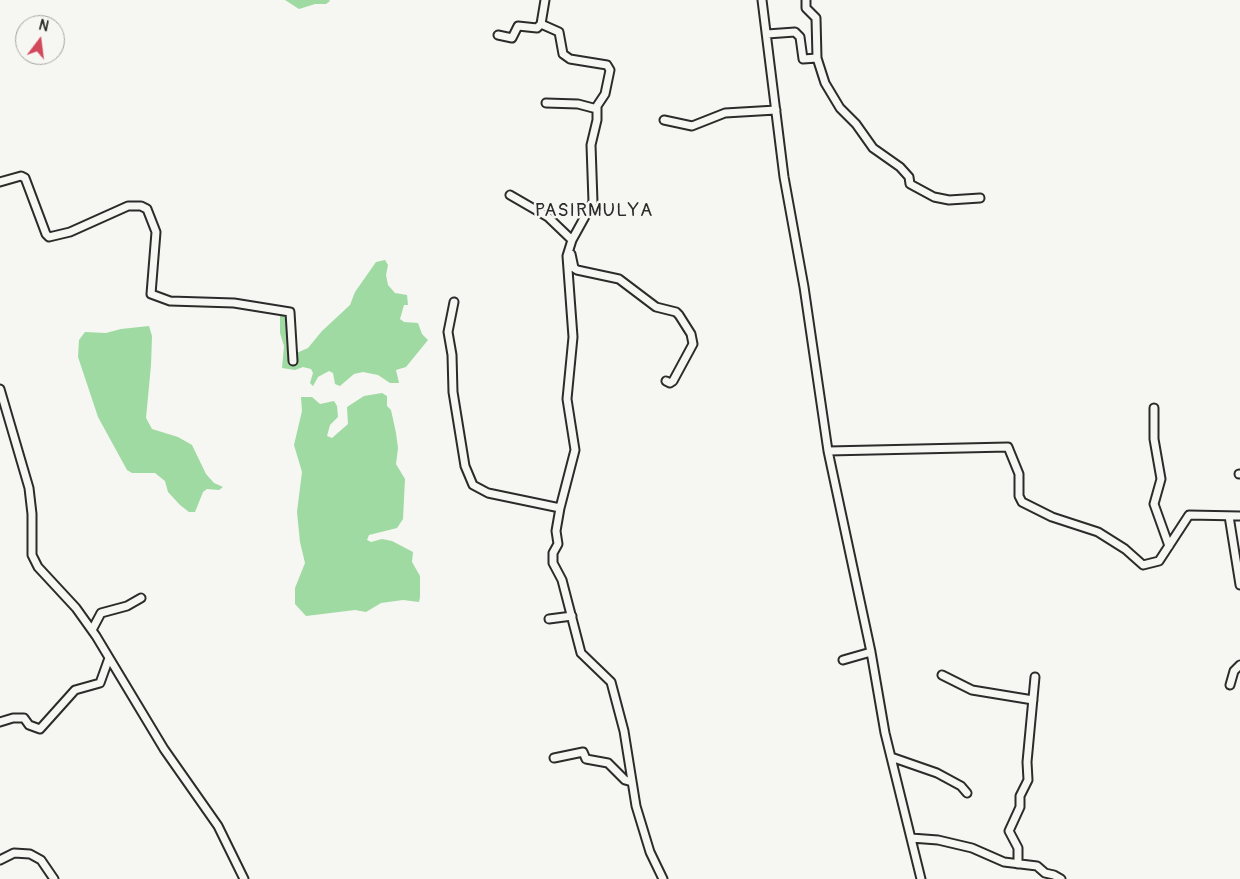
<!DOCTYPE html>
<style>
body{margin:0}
#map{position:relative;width:1240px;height:879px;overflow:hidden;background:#f6f6f2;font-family:Pangolin,sans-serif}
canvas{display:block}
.north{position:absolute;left:15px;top:15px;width:50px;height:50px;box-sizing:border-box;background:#f6f6f2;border:1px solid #a5a5a2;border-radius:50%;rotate:15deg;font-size:14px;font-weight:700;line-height:20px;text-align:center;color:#2b2b2b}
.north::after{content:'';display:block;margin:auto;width:18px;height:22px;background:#d1495b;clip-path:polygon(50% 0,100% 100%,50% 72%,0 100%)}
</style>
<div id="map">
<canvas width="1240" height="879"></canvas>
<div class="north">N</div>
</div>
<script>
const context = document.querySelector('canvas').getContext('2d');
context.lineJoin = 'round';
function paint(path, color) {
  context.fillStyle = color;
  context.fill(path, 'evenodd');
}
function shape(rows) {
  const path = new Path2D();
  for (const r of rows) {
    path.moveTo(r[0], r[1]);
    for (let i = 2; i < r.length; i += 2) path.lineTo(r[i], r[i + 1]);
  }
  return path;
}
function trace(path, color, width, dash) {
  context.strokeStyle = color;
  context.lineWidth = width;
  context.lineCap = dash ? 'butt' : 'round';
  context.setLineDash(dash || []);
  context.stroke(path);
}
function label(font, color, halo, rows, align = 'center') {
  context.font = font + ' Pangolin,sans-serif';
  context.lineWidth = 5;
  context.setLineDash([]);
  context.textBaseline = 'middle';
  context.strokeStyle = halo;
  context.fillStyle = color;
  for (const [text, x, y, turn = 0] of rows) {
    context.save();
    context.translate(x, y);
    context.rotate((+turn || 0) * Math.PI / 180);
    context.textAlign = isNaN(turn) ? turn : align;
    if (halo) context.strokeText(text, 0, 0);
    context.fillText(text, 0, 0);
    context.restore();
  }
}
paint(shape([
 [285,0,329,0,330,1,326,4,315,4,299,9],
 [385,260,388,265,386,275,388,285,395,293,407,295,408,305,404,305,400,319,404,322,418,323,422,334,428,340,406,367,396,370,399,383,390,383,378,375,363,372,354,374,340,386,335,384,333,373,329,371,318,377,313,386,310,383,313,373,311,369,303,367,295,370,282,368,284,346,280,333,280,316,283,314,287,318,289,353,292,355,308,348,322,331,350,305,355,292,376,262],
 [149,326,152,336,151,365,146,418,152,429,178,437,192,445,206,474,214,483,223,487,219,490,207,489,203,492,195,512,189,512,180,505,168,492,165,481,155,473,132,473,127,470,98,417,78,357,79,340,85,332,106,333,121,329],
 [382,393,387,396,387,406,391,410,396,433,398,448,396,464,405,479,403,519,397,528,369,535,367,540,371,542,382,539,392,541,413,552,412,562,420,576,420,597,419,602,403,600,381,603,366,612,355,610,306,616,295,604,295,588,305,563,300,542,297,512,302,472,294,445,302,411,301,397,312,397,320,404,334,401,337,406,338,417,330,425,327,436,332,438,348,424,347,407,364,396]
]), '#9edaa1');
const street = shape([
 [545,0,541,24,559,32,563,54,570,59,607,65,610,70,605,94,597,106,597,120,591,145,593,202,572,240,567,256,573,337,567,399,575,450,560,508,556,531,558,544,553,553,553,563,562,580,581,653,611,682,624,731,636,806,650,852,663,879],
 [762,0,784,177,804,287,828,451,871,652,885,733,921,879],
 [806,0,806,8,816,18,817,58,825,83,840,108,856,124,873,148,900,167,909,177,910,184,934,197,949,200,980,198],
 [767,34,795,32,800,37,803,59,817,58],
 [498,35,512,38,518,26,537,28,541,24],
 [546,103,578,104,597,109],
 [664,120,692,126,725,113,776,110],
 [0,182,21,176,25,178,46,234,49,237,70,232,128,206,141,206,147,209,156,232,151,294,170,301,234,303,290,312,293,361],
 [510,195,548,217,572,240],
 [571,254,574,268,577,270,619,279,656,307,676,312,679,315,691,334,693,344,673,381,670,383,666,381],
 [454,302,448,332,452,355,453,392,465,466,473,485,488,493,560,508],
 [0,389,29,488,32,514,32,555,38,567,76,608,96,636,164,749,218,826,244,879],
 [1154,408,1154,439,1161,479,1154,504,1169,546],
 [828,451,1008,447,1019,474,1019,496,1022,502,1052,517,1098,532,1125,549,1143,565,1159,561,1189,515,1240,516],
 [1239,474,1240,474],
 [1229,516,1240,585],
 [549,619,572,616],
 [92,630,101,613,127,606,141,598],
 [843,660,871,652],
 [942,675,972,690,1033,700],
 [1230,685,1234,671,1240,665],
 [0,722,13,718,24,718,29,725,40,729,75,690,100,683,109,658],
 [891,757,937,773,961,786,967,793],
 [554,758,583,752,586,759,608,763,625,780,632,782],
 [911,838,938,840,972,848,1004,862,1037,866,1045,873,1054,875,1061,879],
 [0,860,14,853,30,854,41,860,54,879],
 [1018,864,1018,848,1009,831,1020,807,1020,796,1028,780,1027,762,1035,677]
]);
trace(street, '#2b2b2b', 11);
trace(street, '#f6f6f2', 7);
context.letterSpacing = '1px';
label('19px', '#2b2b2b', '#f6f6f2', [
 ["PASIRMULYA",594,211]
]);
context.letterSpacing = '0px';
</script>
